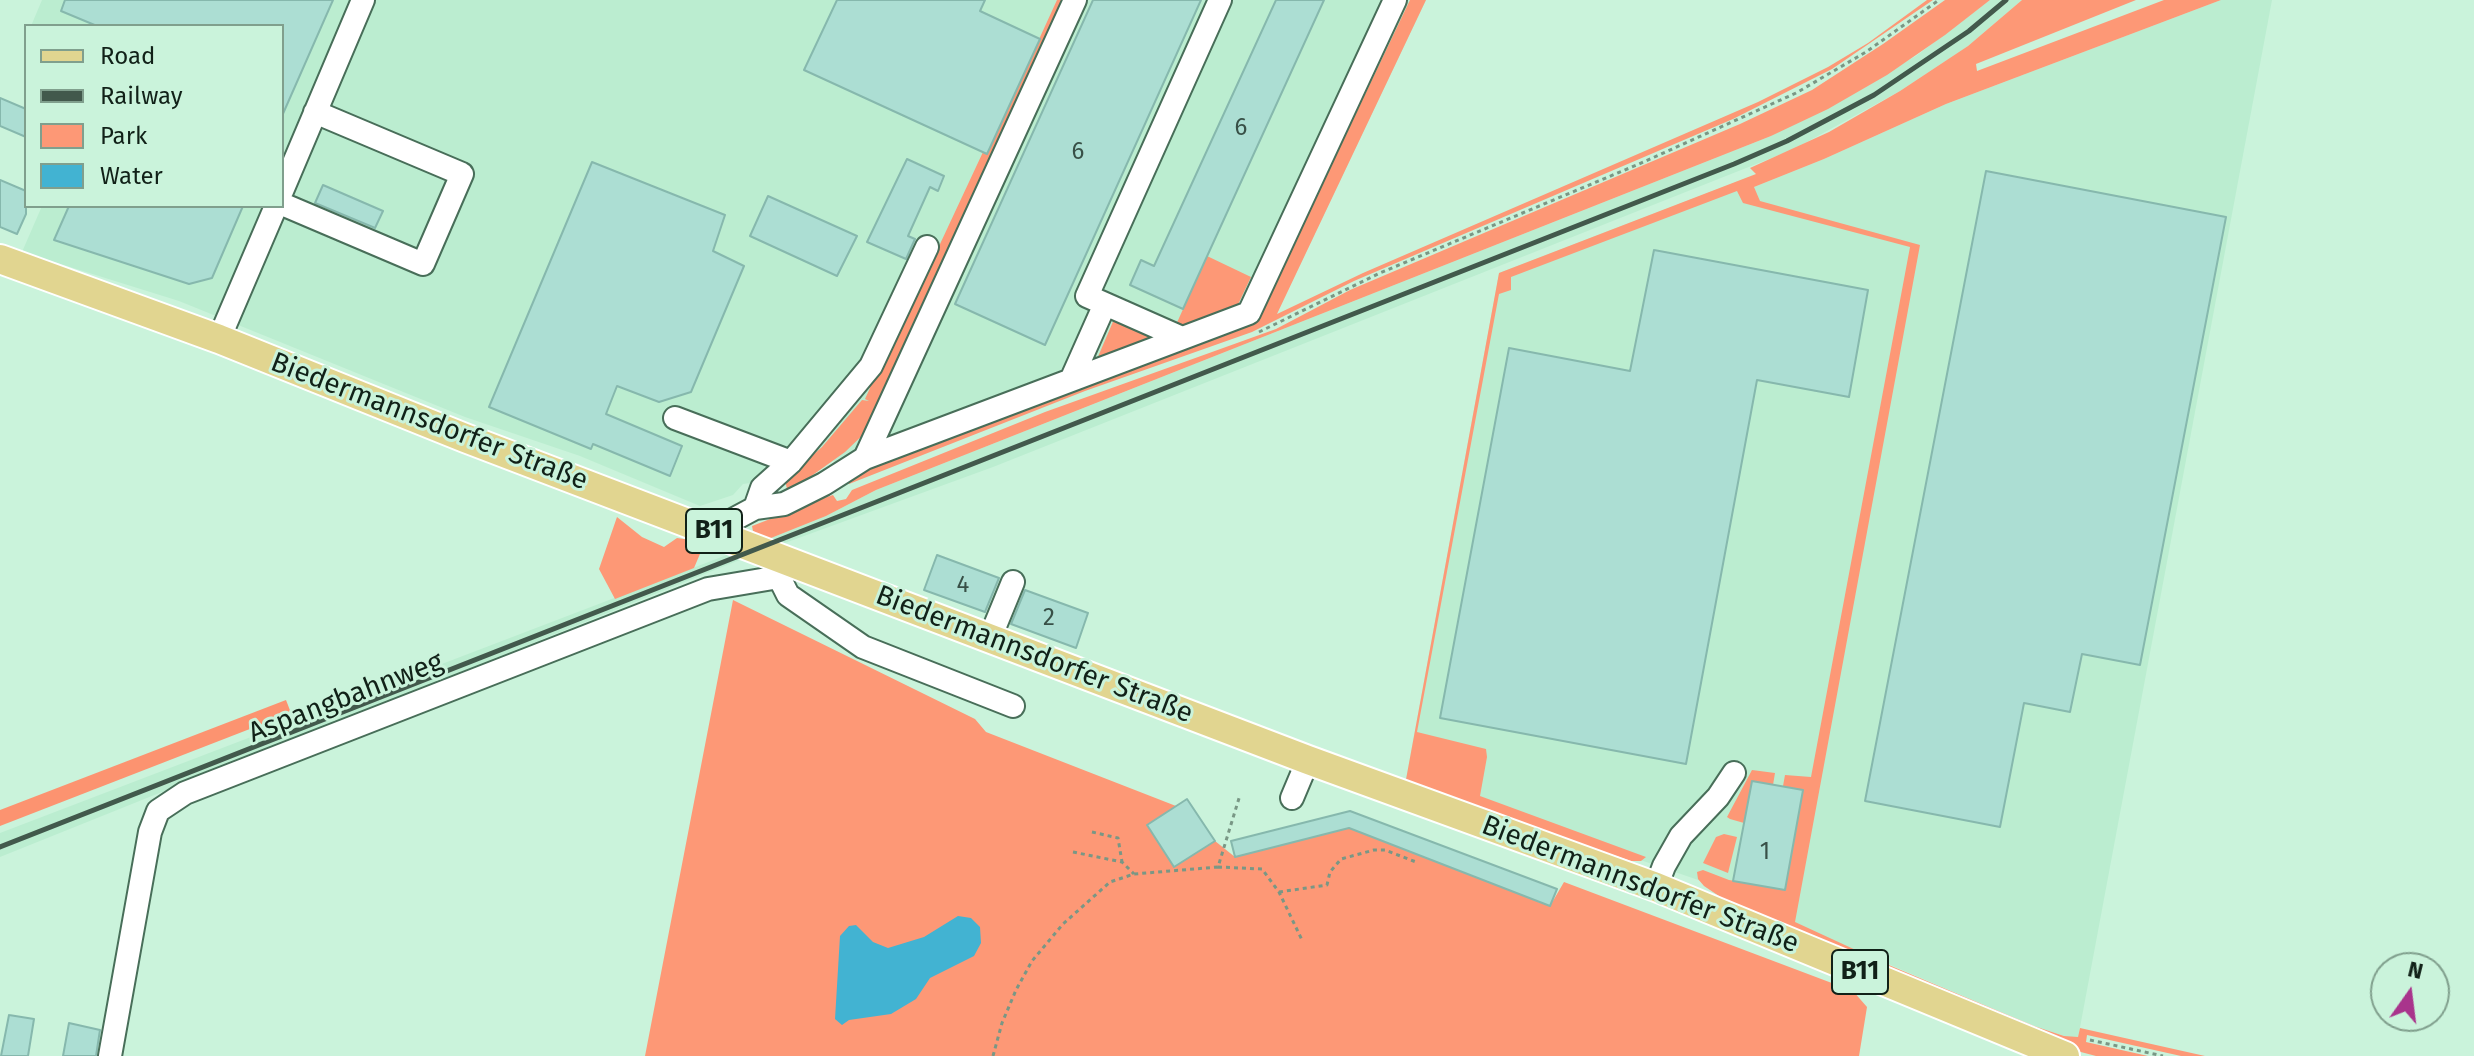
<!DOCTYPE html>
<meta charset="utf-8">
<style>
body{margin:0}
#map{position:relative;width:2474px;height:1056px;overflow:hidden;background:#caf3db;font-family:"Fira Sans",sans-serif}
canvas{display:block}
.legend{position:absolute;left:24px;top:24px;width:260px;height:184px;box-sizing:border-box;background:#caf3db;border:2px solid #809f8d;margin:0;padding:10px 14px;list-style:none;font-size:24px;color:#112118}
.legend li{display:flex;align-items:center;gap:16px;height:40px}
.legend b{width:40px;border:2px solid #809f8d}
.north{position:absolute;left:2370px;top:952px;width:80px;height:80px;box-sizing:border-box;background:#caf3db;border:2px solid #809f8d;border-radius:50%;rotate:14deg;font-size:22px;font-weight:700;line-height:32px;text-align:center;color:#112118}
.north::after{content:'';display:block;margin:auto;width:28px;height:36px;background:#a9348c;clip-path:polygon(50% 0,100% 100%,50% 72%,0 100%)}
</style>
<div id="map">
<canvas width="2474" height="1056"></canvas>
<ul class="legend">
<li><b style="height:10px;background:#e1d590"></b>Road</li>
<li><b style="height:10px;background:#42594c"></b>Railway</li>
<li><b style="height:22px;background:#fd9876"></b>Park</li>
<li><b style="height:22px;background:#42b3d2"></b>Water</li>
</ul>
<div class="north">N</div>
</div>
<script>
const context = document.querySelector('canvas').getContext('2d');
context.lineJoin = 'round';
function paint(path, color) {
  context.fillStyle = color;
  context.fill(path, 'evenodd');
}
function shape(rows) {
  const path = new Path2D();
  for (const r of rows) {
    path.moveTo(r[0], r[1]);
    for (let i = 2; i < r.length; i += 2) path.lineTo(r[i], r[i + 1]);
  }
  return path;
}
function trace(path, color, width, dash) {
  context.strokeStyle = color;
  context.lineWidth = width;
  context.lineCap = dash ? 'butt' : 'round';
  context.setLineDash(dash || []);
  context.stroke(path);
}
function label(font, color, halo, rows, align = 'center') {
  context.font = font + ' "Fira Sans",sans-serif';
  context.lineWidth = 6;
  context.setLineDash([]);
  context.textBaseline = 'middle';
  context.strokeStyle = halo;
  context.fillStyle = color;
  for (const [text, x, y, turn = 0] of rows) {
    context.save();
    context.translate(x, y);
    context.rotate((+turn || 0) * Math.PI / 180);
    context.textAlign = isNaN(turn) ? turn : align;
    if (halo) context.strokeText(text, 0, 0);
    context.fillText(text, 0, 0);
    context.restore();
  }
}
paint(shape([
 [42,0,1426,0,1276,315,851,481,826,452,797,477,743,484,733,495,700,506,580,456,465,417,179,301,22,252,42,206,282,206,282,26,31,26],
 [1990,0,2022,0,1968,46,1900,91,1794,149,993,467,752,555,0,857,0,833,766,540,826,516,876,490,1771,136,1916,56],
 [2221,0,2272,0,2078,1038,2064,1036,2034,1026,1820,935,1704,882,1406,779,1499,273,1749,177,1754,187,1824,159,1946,104]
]), '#bbedd0');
paint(shape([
 [1057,0,1067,0,869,429,845,452,810,477,787,489,785,480,822,447,862,400,869,401,865,399,870,388,868,387,926,274,983,152,987,153],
 [1410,0,1426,0,1277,314,1363,273,1758,102,1828,67,1868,43,1927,0,1933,0,1832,69,1733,119,1354,281,1252,332,1085,391,849,484,847,479,870,468,1185,343,1258,319],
 [1945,0,1990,0,1945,35,1887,75,1828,109,1771,136,876,490,826,516,766,540,753,531,752,526,827,497,833,495,837,501,846,499,852,490,1045,412,1276,329,1350,290,1740,124,1812,90,1883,44],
 [2022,0,2136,0,1976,64,1977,71,2164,0,2221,0,1946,104,1824,159,1754,187,1760,201,1920,245,1795,922,1884,963,2034,1026,2064,1036,2078,1037,2080,1028,2205,1056,2181,1056,2087,1035,2086,1042,2148,1056,2096,1056,2077,1051,1839,952,1722,898,1704,886,1698,879,1697,872,1703,870,1729,880,1785,889,1803,791,1783,786,1785,775,1811,777,1910,247,1743,203,1737,191,1511,277,1511,290,1499,294,1417,732,1486,749,1487,757,1480,796,1646,857,1641,861,1631,861,1405,785,1499,273,1756,174,1750,168,1829,132,1900,91,1968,46],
 [1207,256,1251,277,1234,313,1191,327,1175,327],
 [1115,317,1157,337,1097,359],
 [617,517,642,537,664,547,677,538,705,542,694,568,615,599,599,569],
 [733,600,975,719,986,732,1176,806,1147,825,1174,867,1215,841,1235,857,1349,828,1550,906,1564,882,1853,991,1867,1007,1859,1056,645,1056],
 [1752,770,1775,773,1773,785,1752,781,1744,823,1730,819,1727,817],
 [1724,834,1737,837,1728,873,1703,863,1716,837]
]), '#fd9876');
paint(shape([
 [286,700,291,713,0,826,0,810]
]), '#fc9370');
paint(shape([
 [958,916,971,918,980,927,981,943,974,956,930,978,916,999,891,1014,849,1020,842,1025,835,1019,840,936,849,926,856,925,873,942,888,948,924,937]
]), '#42b3d2');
const building = shape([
 [65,0,333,0,282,116,282,26,97,26,61,11,65,0],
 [837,0,985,0,980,11,1040,39,987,154,804,70,837,0],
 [1093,0,1201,0,1045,345,955,304,1093,0],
 [1276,0,1324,0,1183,309,1130,285,1141,260,1154,266,1276,0],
 [0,98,26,109,26,137,0,126,0,98],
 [907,159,944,176,938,191,930,187,908,236,915,239,906,259,867,242,907,159],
 [592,162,725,215,713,251,744,266,691,392,659,402,617,386,606,414,682,446,670,476,593,444,591,449,489,407,592,162],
 [1986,171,2226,217,2140,665,2082,654,2070,712,2024,703,2000,827,1865,801,1986,171],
 [0,180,26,191,26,214,17,234,0,227,0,180],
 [323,185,383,211,375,228,315,203,323,185],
 [768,196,857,236,837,276,750,236,768,196],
 [69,206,243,206,212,278,189,284,54,240,69,206],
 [1654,250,1868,290,1849,397,1757,380,1686,764,1440,718,1509,348,1630,371,1654,250],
 [937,555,999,578,985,612,924,590,937,555],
 [1025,590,1088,613,1076,648,1011,624,1025,590],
 [1752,781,1803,790,1785,890,1733,881,1752,781],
 [1187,799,1215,841,1174,867,1147,825,1187,799],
 [1350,811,1557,889,1550,906,1349,828,1235,857,1231,841,1350,811],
 [9,1015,34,1019,28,1056,1,1056,9,1015],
 [69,1023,100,1030,96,1056,63,1056,69,1023]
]);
paint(building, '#acded3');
trace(building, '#86b8ad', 2);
const minor = shape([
 [282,191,363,0],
 [282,204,423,264,462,174,315,112],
 [1182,338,1087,296,1220,0],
 [219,339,276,206],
 [1072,378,1105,304],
 [675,418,791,462],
 [865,458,1075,0],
 [755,508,762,488,791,462,871,366,927,247],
 [712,531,755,508,784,504,824,484,865,458,1249,313,1395,0],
 [779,577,788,595,863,647,1013,706],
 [990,638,1013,582],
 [1292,798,1308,760],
 [1656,887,1664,866,1681,836,1718,797,1734,773],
 [110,1056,150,832,158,811,185,793,708,589,779,577,786,560]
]);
const major = shape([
 [0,259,219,339,465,438,1308,760,1656,887,2065,1056]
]);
trace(minor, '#486e59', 26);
trace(major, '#fff', 32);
trace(shape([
 [1259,332,1380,273,1639,164,1796,93,1866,52,1939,0],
 [1092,832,1118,838,1122,862],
 [1073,852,1122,862,1134,874],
 [1218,867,1262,869,1279,892,1302,940],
 [1279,892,1327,885,1330,872,1341,859,1374,850,1385,850,1416,862],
 [2090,1040,2163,1056],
 [993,1056,1002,1023,1016,990,1032,961,1063,924,1110,882,1134,874,1218,867,1240,795]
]), '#799785', 3, [4, 4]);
trace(minor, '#fff', 22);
trace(major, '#e1d590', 28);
trace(shape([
 [0,847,1734,164,1787,141,1874,95,1969,31,2006,0]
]), '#42594c', 5);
label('24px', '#385047', null, [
 ["6",1241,128],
 ["6",1078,152],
 ["4",963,585],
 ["2",1049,618],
 ["1",1765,852]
]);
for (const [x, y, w] of [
 [714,531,56],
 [1860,972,56]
]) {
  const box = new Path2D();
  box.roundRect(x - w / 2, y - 22, w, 44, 6);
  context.fillStyle = '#caf3db';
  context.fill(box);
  trace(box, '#112118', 2);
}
label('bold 26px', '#112118', null, [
 ["B11",714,531],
 ["B11",1860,972]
]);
label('28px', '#112118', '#caf3db', [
 ["Biedermannsdorfer Straße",429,422,21],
 ["Biedermannsdorfer Straße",1034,655,21],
 ["Aspangbahnweg",346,698,-21],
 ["Biedermannsdorfer Straße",1640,885,21]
]);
</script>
